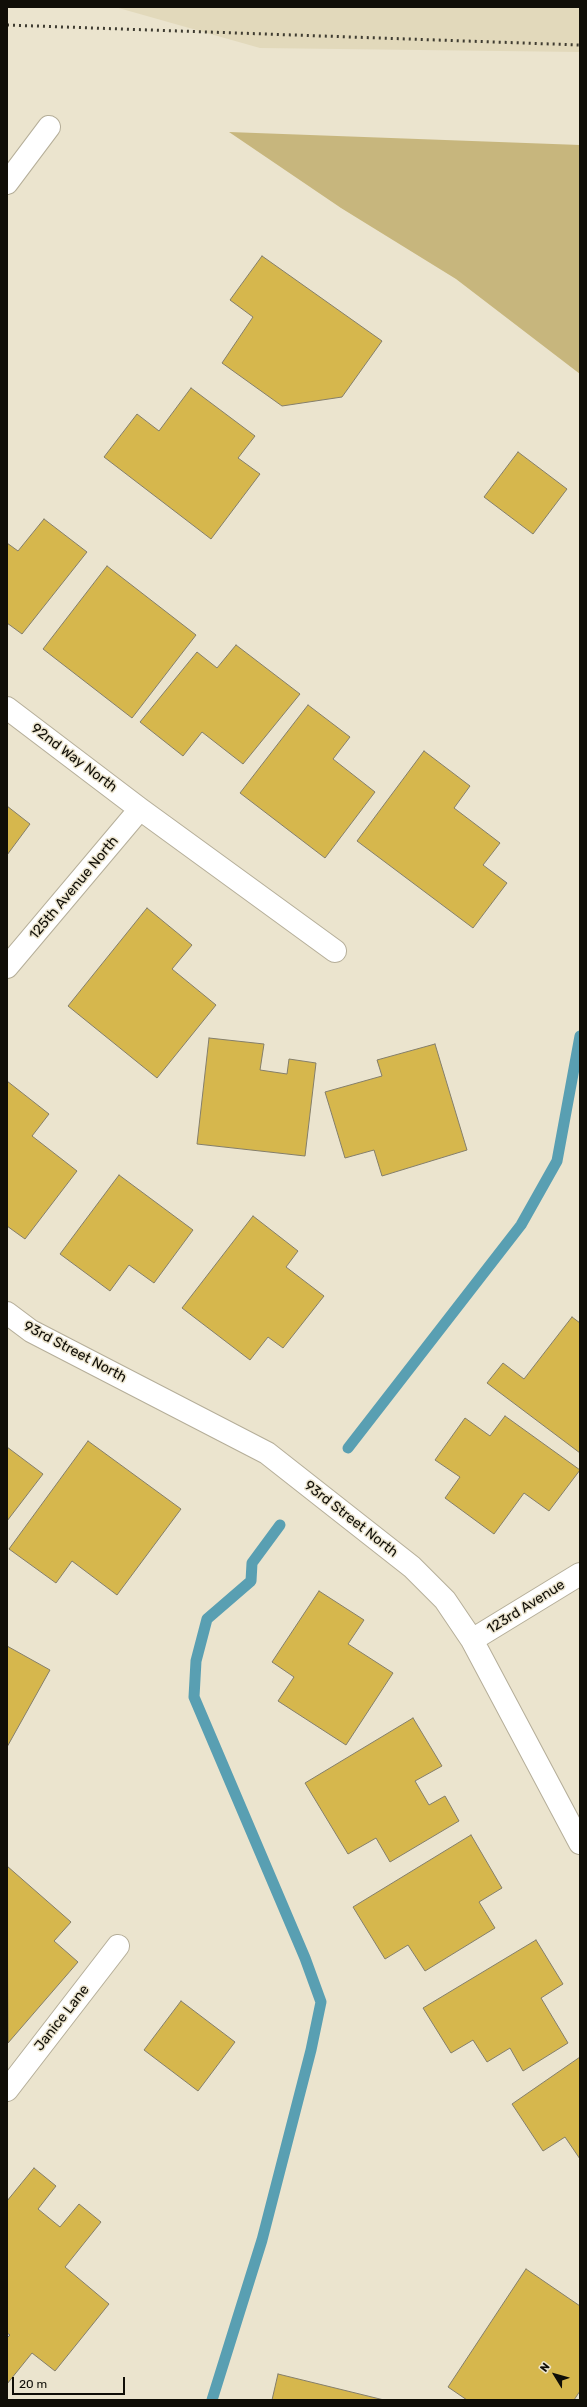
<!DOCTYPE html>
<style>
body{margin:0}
#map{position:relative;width:587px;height:2407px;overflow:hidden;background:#ebe4ce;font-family:Rubik,sans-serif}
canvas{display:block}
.frame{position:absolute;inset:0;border:8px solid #100e07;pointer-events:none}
.north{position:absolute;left:535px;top:2355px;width:40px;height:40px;-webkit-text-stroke:3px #ebe4ce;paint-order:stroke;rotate:307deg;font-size:11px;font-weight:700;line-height:16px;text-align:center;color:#100e07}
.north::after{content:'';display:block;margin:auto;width:14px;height:18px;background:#100e07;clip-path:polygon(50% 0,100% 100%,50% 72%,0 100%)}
.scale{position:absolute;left:12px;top:2377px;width:113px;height:18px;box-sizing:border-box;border:2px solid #100e07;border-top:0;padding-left:5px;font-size:12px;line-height:14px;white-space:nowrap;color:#100e07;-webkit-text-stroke:3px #ebe4ce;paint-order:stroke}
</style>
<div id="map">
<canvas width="587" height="2407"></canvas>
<div class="frame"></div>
<div class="north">N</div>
<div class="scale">20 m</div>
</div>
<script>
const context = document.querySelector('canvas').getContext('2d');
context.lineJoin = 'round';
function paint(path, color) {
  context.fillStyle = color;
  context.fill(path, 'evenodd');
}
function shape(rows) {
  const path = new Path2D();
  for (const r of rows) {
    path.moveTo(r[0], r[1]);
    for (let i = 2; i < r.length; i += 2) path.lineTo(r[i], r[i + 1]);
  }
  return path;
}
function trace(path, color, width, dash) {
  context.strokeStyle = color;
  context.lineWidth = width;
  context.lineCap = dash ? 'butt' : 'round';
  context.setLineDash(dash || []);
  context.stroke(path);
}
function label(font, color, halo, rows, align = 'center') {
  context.font = font + ' Rubik,sans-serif';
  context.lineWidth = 3;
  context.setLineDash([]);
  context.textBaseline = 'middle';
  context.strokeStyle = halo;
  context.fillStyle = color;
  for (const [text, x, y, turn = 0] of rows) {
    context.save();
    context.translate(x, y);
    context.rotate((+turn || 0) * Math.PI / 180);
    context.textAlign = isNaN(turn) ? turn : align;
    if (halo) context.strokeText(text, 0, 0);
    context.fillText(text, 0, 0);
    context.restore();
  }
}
paint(shape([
 [115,7,580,7,580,52,260,48]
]), '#e2d9bb');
paint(shape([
 [229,132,580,145,580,374,456,279,341,208]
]), '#c7b67d');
trace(shape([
 [348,1448,521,1225,557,1161,580,1036],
 [212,2400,262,2240,311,2050,321,2002,305,1958,194,1697,196,1661,207,1619,251,1581,252,1563,280,1525]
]), '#599fb2', 11);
const building = shape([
 [262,256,382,341,342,397,282,406,222,363,253,317,230,300,262,256],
 [191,388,255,436,238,458,260,474,211,539,104,457,137,414,159,431,191,388],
 [518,452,567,489,533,534,484,497,518,452],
 [44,519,87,552,22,634,7,623,7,543,18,551,44,519],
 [107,566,196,635,132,718,43,649,107,566],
 [236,645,300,694,243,764,202,732,183,756,140,722,197,652,217,668,236,645],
 [308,705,350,737,333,759,375,792,325,858,240,793,308,705],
 [424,751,470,786,454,808,500,843,483,865,507,883,473,928,357,841,424,751],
 [7,806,30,824,7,855,7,806],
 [147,908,192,945,172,969,216,1005,157,1078,68,1006,147,908],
 [209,1038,264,1044,260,1070,287,1074,289,1059,316,1063,305,1156,197,1144,209,1038],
 [435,1044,467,1150,382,1176,374,1150,345,1158,325,1092,382,1076,377,1060,435,1044],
 [7,1081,49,1114,32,1136,77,1171,25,1239,7,1226,7,1081],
 [119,1175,193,1230,154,1283,129,1265,110,1291,60,1254,119,1175],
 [253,1216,298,1251,286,1267,324,1296,283,1348,268,1337,250,1360,182,1308,253,1216],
 [572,1317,580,1323,580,1453,487,1383,503,1363,524,1379,572,1317],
 [505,1416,580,1470,549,1511,524,1493,494,1534,445,1498,460,1477,435,1460,465,1418,490,1436,505,1416],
 [88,1441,181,1509,117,1595,72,1561,56,1583,9,1549,88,1441],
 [7,1447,43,1474,7,1521,7,1447],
 [319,1591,364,1620,348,1644,393,1673,346,1745,278,1701,294,1677,272,1662,319,1591],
 [7,1646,50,1670,7,1747,7,1646],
 [413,1718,442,1766,415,1781,429,1805,445,1796,459,1821,390,1862,376,1838,348,1854,305,1783,413,1718],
 [471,1835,502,1888,479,1902,495,1928,425,1971,408,1945,385,1959,353,1907,471,1835],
 [7,1866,71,1922,54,1941,78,1962,8,2043,7,1866],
 [536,1940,563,1984,541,1998,568,2043,523,2071,510,2048,487,2062,473,2040,451,2053,423,2008,536,1940],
 [181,2001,235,2042,198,2091,144,2050,181,2001],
 [580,2057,580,2159,565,2137,543,2151,512,2104,580,2057],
 [34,2168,56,2186,38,2209,60,2227,79,2204,101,2222,65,2267,109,2304,55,2371,32,2353,7,2384,7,2338,10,2335,7,2333,7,2201,34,2168],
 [526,2269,580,2306,580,2391,574,2400,467,2400,448,2387,526,2269],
 [278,2374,384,2400,272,2400,278,2374]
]);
paint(building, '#d6b74d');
trace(building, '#847e6a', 1);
const minor = shape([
 [7,183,49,127],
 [7,708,140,809,335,951],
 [7,967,140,809],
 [7,1313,31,1331,267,1453,412,1567,445,1600,472,1640,580,1843],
 [472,1640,580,1574],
 [7,2090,118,1946]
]);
trace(minor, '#b5ae99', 24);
trace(minor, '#fff', 22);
trace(shape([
 [7,25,580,45]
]), '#3f3c31', 3, [2, 4]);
label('14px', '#100e07', '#ebe4ce', [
 ["92nd Way North",74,758,37],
 ["125th Avenue North",74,888,-50],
 ["93rd Street North",75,1352,28],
 ["93rd Street North",351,1519,38],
 ["123rd Avenue",526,1607,-32],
 ["Janice Lane",62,2018,-52]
]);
</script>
